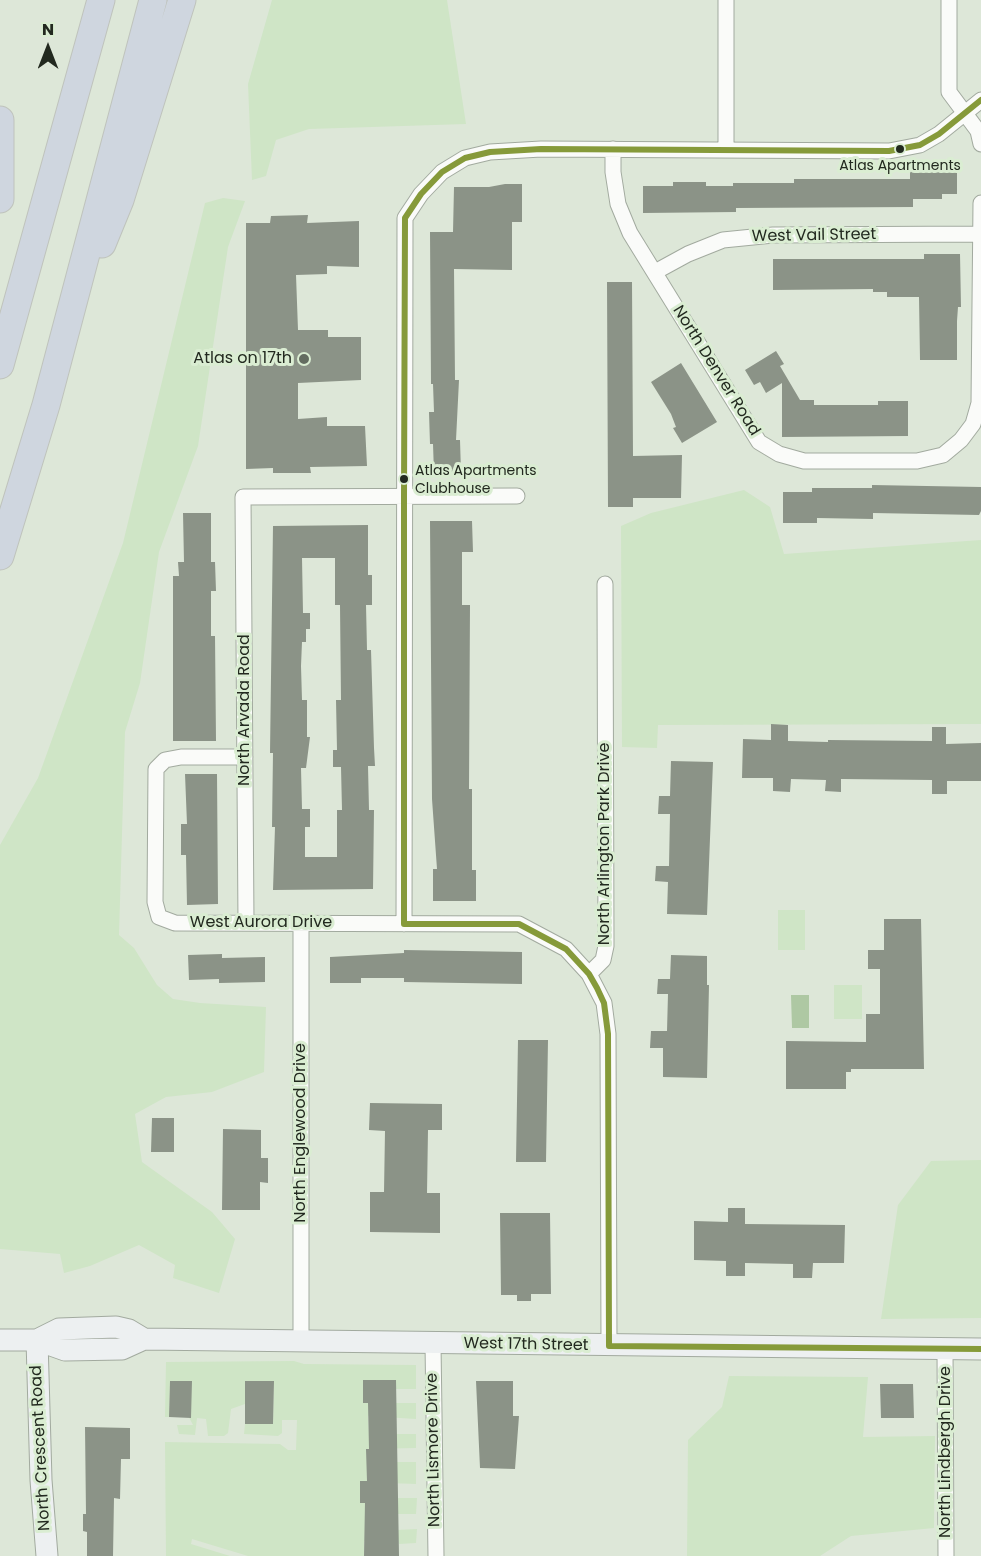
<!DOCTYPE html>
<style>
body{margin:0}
#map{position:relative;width:981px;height:1556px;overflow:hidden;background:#dde7d8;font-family:Poppins,sans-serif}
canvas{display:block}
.north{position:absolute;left:18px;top:18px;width:60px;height:60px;-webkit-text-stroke:4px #daedd2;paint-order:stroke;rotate:0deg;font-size:16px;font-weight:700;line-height:24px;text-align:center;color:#22291f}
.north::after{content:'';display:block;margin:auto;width:21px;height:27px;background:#22291f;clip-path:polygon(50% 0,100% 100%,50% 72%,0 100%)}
</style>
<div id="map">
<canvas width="981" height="1556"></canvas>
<div class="north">N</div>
</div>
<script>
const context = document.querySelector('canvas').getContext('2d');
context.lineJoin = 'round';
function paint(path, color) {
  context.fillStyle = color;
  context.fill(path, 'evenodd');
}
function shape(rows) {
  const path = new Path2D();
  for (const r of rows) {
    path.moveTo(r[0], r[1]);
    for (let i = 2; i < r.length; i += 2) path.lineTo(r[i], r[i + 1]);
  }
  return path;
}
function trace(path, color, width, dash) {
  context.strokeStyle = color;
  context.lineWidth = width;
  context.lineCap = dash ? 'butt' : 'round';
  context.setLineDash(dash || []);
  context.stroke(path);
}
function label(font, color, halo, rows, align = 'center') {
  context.font = font + ' Poppins,sans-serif';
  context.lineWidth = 6;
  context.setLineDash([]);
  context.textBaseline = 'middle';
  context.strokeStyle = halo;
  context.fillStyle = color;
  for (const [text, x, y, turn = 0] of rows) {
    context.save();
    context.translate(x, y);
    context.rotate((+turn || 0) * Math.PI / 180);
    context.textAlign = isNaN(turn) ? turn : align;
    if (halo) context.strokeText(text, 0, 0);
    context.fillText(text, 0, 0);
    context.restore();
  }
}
paint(shape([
 [272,0,447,0,466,124,309,129,276,140,266,176,252,180,248,84],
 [223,198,245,201,228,247,198,446,159,552,140,683,125,732,119,935,134,948,157,985,173,999,200,1003,266,1007,264,1072,212,1092,166,1097,135,1114,142,1162,212,1212,235,1239,219,1293,173,1278,175,1265,139,1245,90,1266,64,1273,60,1254,0,1249,0,845,38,778,123,543,205,203],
 [744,490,770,507,784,554,981,540,981,724,658,725,657,748,622,747,621,526,651,513],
 [778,910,805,910,805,950,778,950],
 [834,985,862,985,862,1019,834,1019],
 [981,1160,981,1318,881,1319,898,1205,931,1161],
 [294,1361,304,1364,416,1365,416,1389,396,1389,396,1380,363,1381,363,1403,416,1403,416,1419,368,1416,369,1434,416,1434,416,1448,366,1449,396,1462,416,1462,416,1484,360,1482,360,1503,396,1503,397,1498,417,1498,416,1514,396,1514,397,1530,417,1529,416,1543,399,1544,398,1540,364,1541,364,1556,248,1556,192,1539,191,1544,230,1556,166,1556,165,1442,280,1444,288,1450,296,1450,297,1420,282,1420,282,1433,278,1436,244,1434,245,1424,273,1424,274,1382,245,1404,231,1409,228,1433,224,1436,208,1436,206,1419,197,1418,195,1435,179,1434,177,1425,193,1425,170,1381,169,1417,165,1417,166,1362],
 [729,1376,868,1377,863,1437,935,1436,934,1528,851,1536,820,1556,687,1556,688,1440,722,1407]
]), '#cfe5c6');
paint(shape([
 [791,995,809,995,809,1028,792,1028]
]), '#aec8a3');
paint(shape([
 [939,166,957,166,957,194,942,194,942,199,913,199,913,207,736,208,736,212,643,213,643,186,673,186,673,182,706,182,706,186,733,186,733,183,794,183,794,179,910,179,910,170,939,170],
 [505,184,522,184,522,222,512,222,512,270,454,269,455,380,459,380,456,440,460,440,461,473,434,473,433,444,430,444,429,412,434,412,433,384,431,384,430,232,453,232,454,187,489,187],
 [308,215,307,223,359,221,359,267,327,266,327,274,296,275,298,330,328,330,328,337,361,337,361,380,298,383,298,419,327,417,327,426,365,426,367,466,310,467,311,473,273,473,273,468,246,469,246,223,270,223,271,216],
 [924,254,960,254,961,307,958,307,957,321,957,360,920,360,919,297,887,297,887,292,873,292,873,289,773,290,773,259,924,259],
 [607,282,632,282,633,456,682,455,681,498,633,498,633,507,608,507],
 [776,351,784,364,780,366,800,400,814,400,814,405,878,405,878,401,908,401,908,436,782,437,782,383,766,393,760,382,754,385,745,370],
 [681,363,717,422,682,443,673,428,676,427,671,414,651,382],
 [872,485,981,487,981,511,979,515,873,513,873,519,817,518,817,523,783,523,783,492,812,492,812,488,872,488],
 [183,513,211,513,211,562,215,562,216,591,211,591,211,636,215,636,216,741,173,741,173,576,179,576,178,562,184,562],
 [430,521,472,521,473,552,462,552,462,605,470,605,469,789,472,789,472,870,476,870,476,901,433,901,433,869,437,869,432,799],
 [368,525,368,575,372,575,372,605,366,605,367,650,371,650,374,748,375,766,368,766,369,810,374,810,373,889,273,890,275,827,272,827,273,753,270,753,273,526],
 [302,558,335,558,335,605,340,605,341,700,336,700,337,750,333,750,333,767,341,767,342,810,337,810,337,857,305,857,305,827,310,827,310,809,302,809,301,768,306,768,310,737,307,737,307,700,302,700,301,666,302,642,306,642,306,629,310,629,310,613,303,613],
 [771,724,788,725,788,741,828,742,828,740,932,741,932,727,946,727,946,744,981,743,981,781,947,781,947,794,932,794,932,780,841,779,841,792,825,791,826,780,791,779,790,792,773,791,773,778,742,778,743,739,771,740],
 [671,761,713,762,707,915,667,914,668,882,655,881,656,866,669,866,670,814,658,814,659,796,670,796],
 [185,774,217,774,218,904,187,905,186,855,181,855,181,824,187,824],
 [884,919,921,919,924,1069,851,1069,851,1072,846,1072,846,1089,786,1089,786,1041,866,1042,866,1014,880,1014,880,969,868,969,868,950,884,950],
 [404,950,522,952,522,984,404,982,404,978,361,978,361,983,330,983,330,957,404,953],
 [222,954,222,958,265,957,265,982,219,983,219,979,189,980,188,955],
 [671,955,707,956,707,985,709,985,707,1078,663,1077,663,1048,650,1048,651,1031,667,1031,668,994,657,994,658,979,670,979],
 [518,1040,548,1040,546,1162,516,1162],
 [370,1103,442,1104,442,1130,428,1130,427,1193,440,1193,440,1233,370,1232,370,1192,384,1192,385,1131,369,1130],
 [152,1118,174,1118,174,1152,151,1152],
 [223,1129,261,1130,261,1158,268,1158,268,1183,260,1182,260,1210,222,1210],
 [728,1208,745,1208,745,1224,845,1225,844,1263,813,1263,812,1278,793,1278,793,1264,745,1263,745,1276,726,1276,726,1261,694,1260,694,1221,728,1222],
 [500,1213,550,1213,551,1294,531,1294,531,1301,517,1301,517,1295,501,1295],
 [363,1380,396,1380,399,1556,364,1556,365,1503,360,1503,360,1481,367,1481,366,1449,369,1449,368,1403,363,1403],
 [170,1381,192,1381,191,1418,169,1417],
 [245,1381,274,1381,273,1424,245,1424],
 [476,1381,513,1381,513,1416,519,1416,515,1469,480,1468],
 [880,1384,913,1384,914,1418,881,1418],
 [85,1427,130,1428,130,1459,121,1459,120,1499,114,1498,113,1556,87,1556,87,1532,83,1531,83,1514,86,1514]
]), '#8b9387');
const street = shape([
 [726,0,726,149],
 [949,0,949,92,978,131,981,144],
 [613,149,613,172,618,204,630,233,759,442,779,454,804,461,917,461,943,455,961,440,973,424,979,403,981,203],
 [655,272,688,254,723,240,773,235,981,234],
 [245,757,181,757,165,760,156,769,155,902,159,917,175,923,519,924,566,949,589,974,604,1003,608,1034,609,1346],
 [246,923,243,497,517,496],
 [301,923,301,1342],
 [404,924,405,218,421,194,442,172,465,158,490,152,541,149,889,151,920,145,939,134,981,100],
 [589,974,603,960,606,946,605,584],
 [433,1344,436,1556],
 [945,1349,946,1556]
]);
const secondary = shape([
 [0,1340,37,1340,65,1350,122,1349,144,1339,981,1349],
 [37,1340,41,1480,47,1556],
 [37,1340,59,1329,116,1327,129,1330,144,1339]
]);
const highway = shape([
 [0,120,0,199],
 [102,244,120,200,182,0],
 [0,365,101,0],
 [0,556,46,405,153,0]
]);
trace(street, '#a2aa9f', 17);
trace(secondary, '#a2aa9f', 23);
trace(highway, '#bfc3bc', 29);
trace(street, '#fafbf9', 15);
trace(secondary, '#edf0f1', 21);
trace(highway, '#cfd6df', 27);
trace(shape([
 [981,100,939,134,920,145,889,151,541,149,490,152,465,158,442,172,421,194,405,218,404,497,404,924,519,924,566,949,589,974,597,988,604,1003,608,1034,609,1346,981,1349]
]), '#869a3a', 6);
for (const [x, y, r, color] of [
 [900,149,5,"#22291f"],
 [304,359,6,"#636c60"],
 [404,479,5,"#22291f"]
]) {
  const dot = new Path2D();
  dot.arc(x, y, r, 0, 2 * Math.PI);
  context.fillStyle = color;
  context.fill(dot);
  trace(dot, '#daedd2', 2);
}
label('14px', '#22291f', '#daedd2', [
 ["Atlas Apartments",900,166],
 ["Atlas Apartments",415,471,"left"],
 ["Clubhouse",415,489,"left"]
]);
label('16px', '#22291f', '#daedd2', [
 ["West Vail Street",814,236,-1],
 ["North Denver Road",716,371,58],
 ["North Arvada Road",245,710,-90],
 ["North Arlington Park Drive",605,844,-90],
 ["West Aurora Drive",261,923],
 ["North Englewood Drive",301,1133,-90],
 ["West 17th Street",526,1345,1],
 ["North Crescent Road",41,1448,-93],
 ["North Lismore Drive",434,1450,-91],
 ["North Lindbergh Drive",946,1452,-90]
]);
label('16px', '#22291f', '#daedd2', [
 ["Atlas on 17th",292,359]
], 'right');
</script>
